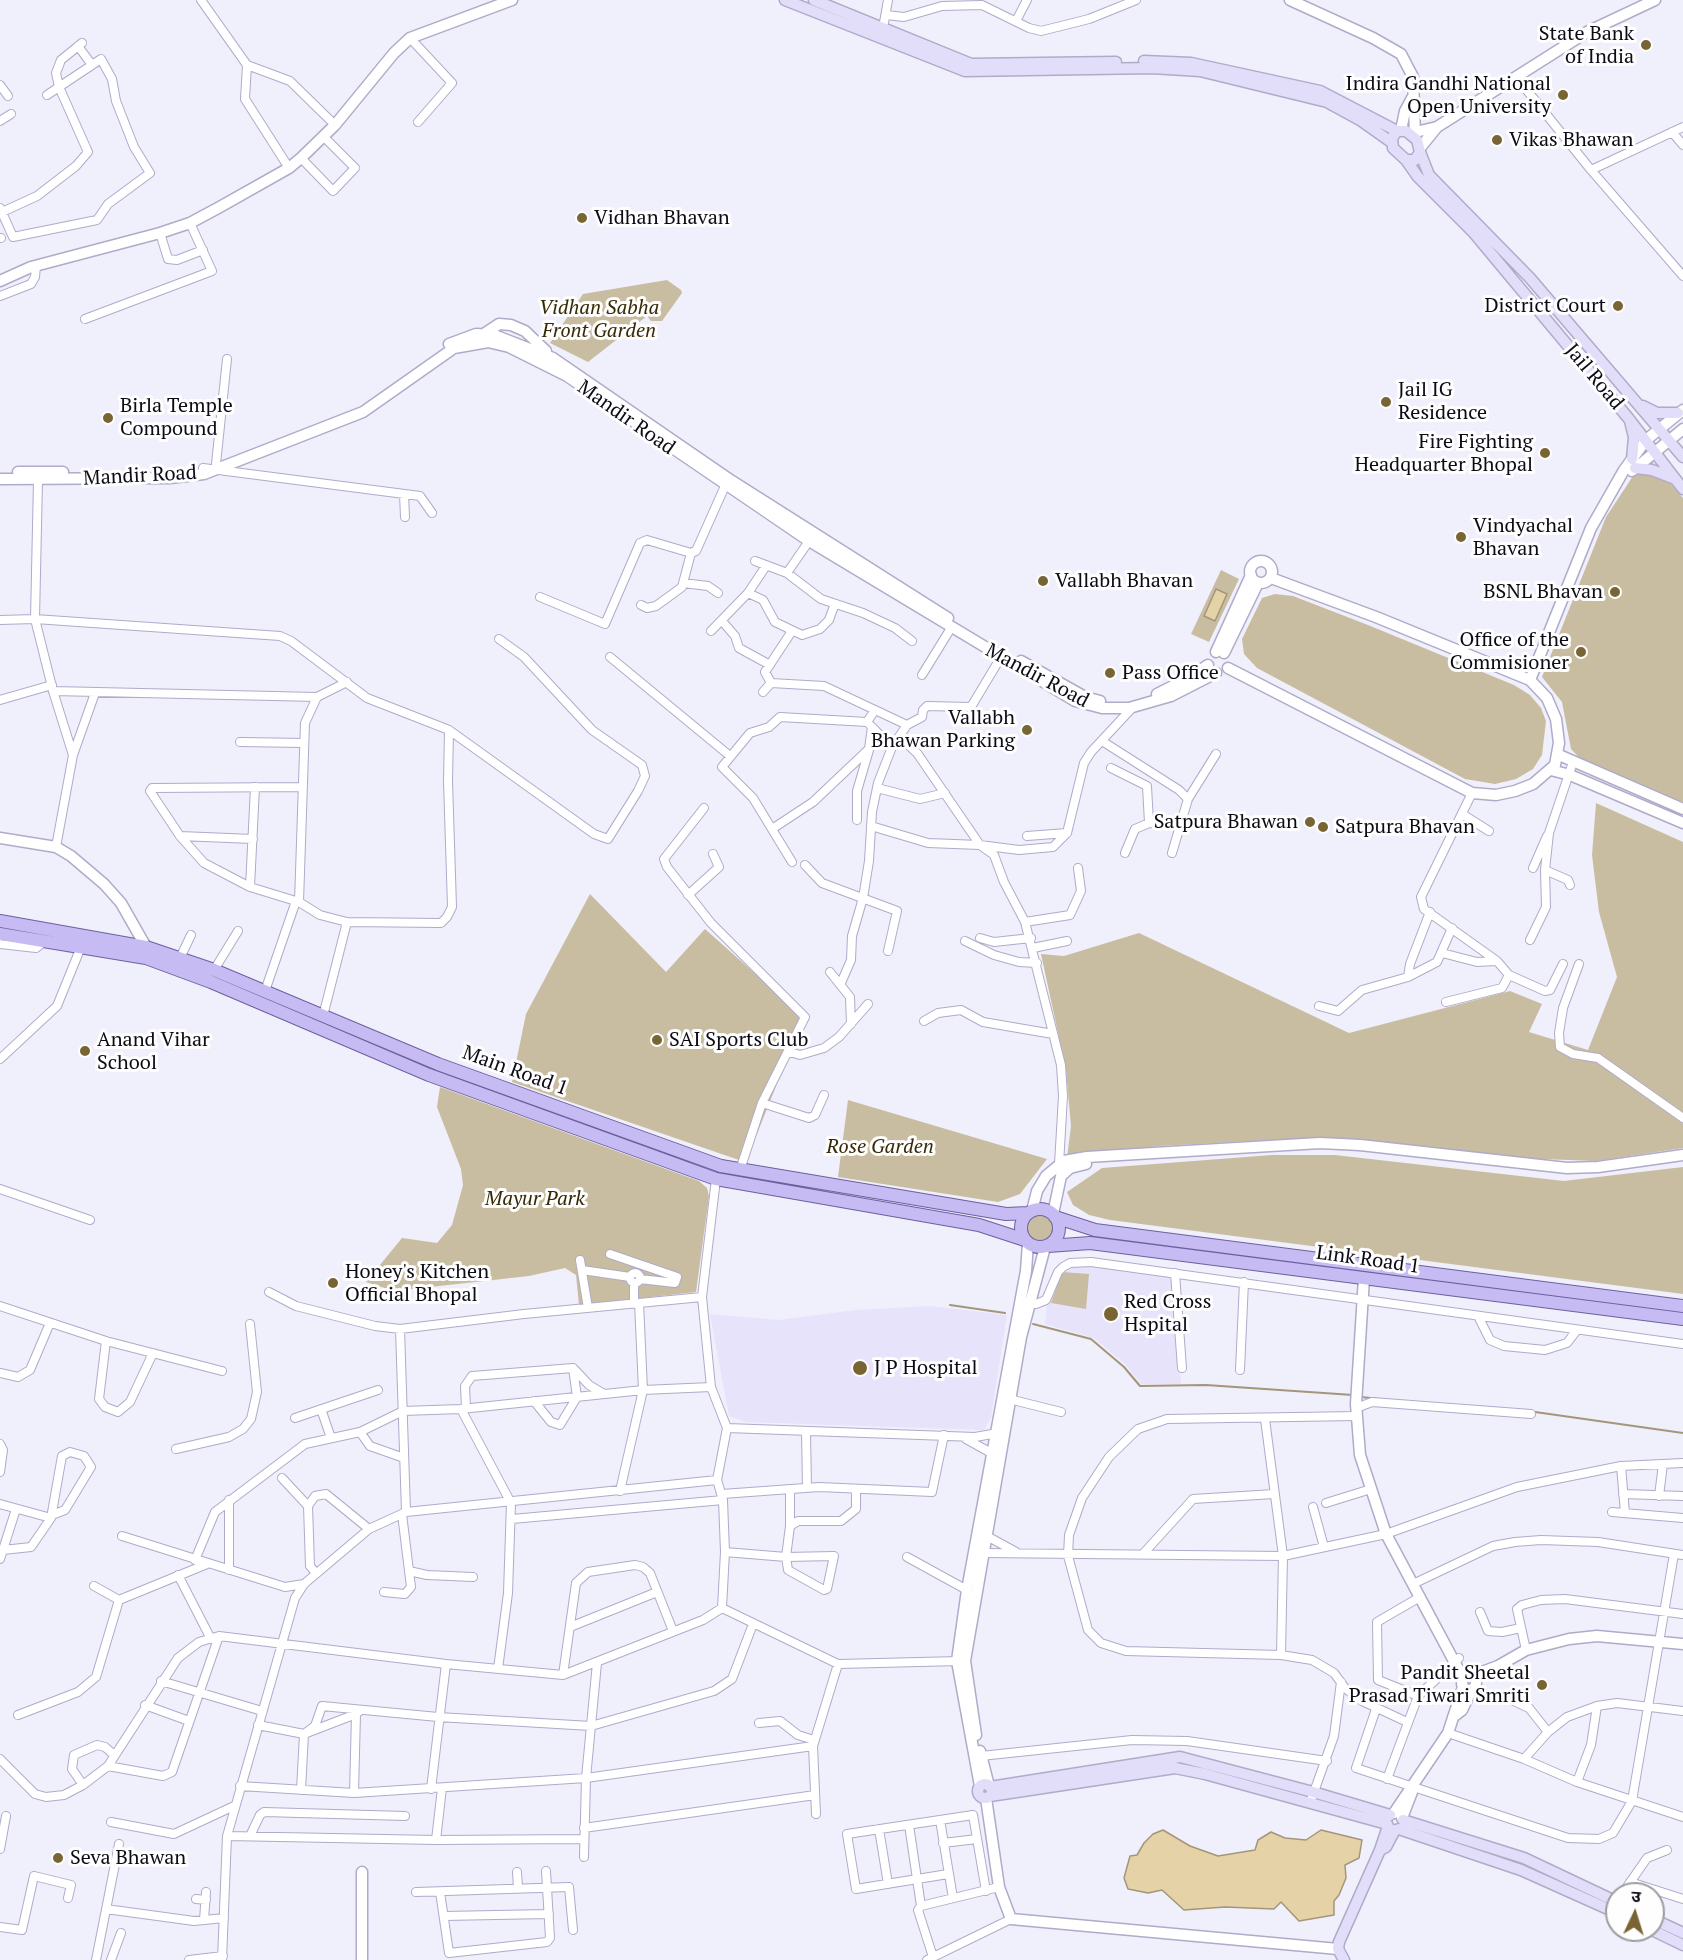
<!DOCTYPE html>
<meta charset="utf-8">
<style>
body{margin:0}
#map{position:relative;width:1683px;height:1960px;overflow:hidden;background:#f0effc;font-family:"PT Serif","Noto Sans Devanagari",serif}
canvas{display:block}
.north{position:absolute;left:1605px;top:1882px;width:60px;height:60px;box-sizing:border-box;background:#fefefe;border:2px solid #9d9ca0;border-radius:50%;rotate:4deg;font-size:16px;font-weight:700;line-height:24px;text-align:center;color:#0c0a14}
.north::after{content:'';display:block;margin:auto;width:21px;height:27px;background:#796534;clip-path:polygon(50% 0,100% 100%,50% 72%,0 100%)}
</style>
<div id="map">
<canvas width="1683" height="1960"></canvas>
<div class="north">उ</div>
</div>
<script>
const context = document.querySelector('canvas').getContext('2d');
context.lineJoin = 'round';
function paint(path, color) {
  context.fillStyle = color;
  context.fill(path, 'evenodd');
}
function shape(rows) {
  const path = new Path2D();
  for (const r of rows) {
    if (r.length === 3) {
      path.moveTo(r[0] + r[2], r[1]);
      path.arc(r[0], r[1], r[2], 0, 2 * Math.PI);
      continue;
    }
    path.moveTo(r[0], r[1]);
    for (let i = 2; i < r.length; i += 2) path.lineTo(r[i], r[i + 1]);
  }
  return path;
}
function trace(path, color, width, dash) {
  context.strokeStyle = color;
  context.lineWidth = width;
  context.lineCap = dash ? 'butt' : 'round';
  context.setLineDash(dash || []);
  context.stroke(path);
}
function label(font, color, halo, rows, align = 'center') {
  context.font = font + ' "PT Serif",serif';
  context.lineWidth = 6;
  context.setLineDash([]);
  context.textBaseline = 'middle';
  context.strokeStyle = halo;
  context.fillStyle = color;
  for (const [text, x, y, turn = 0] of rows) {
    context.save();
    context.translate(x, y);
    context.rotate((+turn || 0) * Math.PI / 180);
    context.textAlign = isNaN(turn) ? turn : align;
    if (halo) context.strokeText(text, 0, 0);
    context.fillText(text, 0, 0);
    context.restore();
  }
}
paint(shape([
 [1090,1264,1173,1275,1181,1384,1141,1384,1125,1364,1094,1338,1045,1324,1047,1304,1059,1274,1070,1265],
 [930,1306,1007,1315,991,1417,984,1430,746,1422,729,1416,710,1314,779,1320,856,1310]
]), '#e6e3fb');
paint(shape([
 [667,280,681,290,682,293,662,321,651,321,647,316,588,362,550,343,583,294],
 [1652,462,1683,498,1683,807,1586,765,1571,749,1562,702,1542,677,1606,517,1633,476],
 [1221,570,1239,579,1209,642,1191,634],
 [1275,594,1293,596,1368,625,1514,685,1530,695,1541,708,1546,721,1542,755,1533,769,1516,779,1495,784,1465,779,1257,668,1244,654,1242,639,1262,598],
 [1596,803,1683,842,1683,1148,1596,1161,1513,1158,1327,1137,1159,1146,1067,1158,1071,1126,1066,1070,1041,954,1064,956,1139,933,1349,1033,1510,991,1542,1004,1529,1032,1588,1050,1617,977,1599,912,1592,855],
 [590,894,666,972,705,929,798,1012,800,1026,747,1159,739,1160,512,1082,526,1014],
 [440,1087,699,1181,707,1188,709,1196,696,1292,579,1305,576,1275,565,1268,529,1276,394,1291,366,1282,402,1238,437,1243,452,1225,463,1185,461,1169,437,1107],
 [848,1100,1047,1159,1020,1194,998,1202,838,1177],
 [1272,1155,1335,1155,1564,1181,1683,1167,1683,1294,1110,1220,1089,1215,1073,1205,1067,1192,1102,1168],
 [1040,1228,14],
 [1062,1272,1089,1274,1086,1309,1051,1303]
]), '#c9bda1');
const water = shape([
 [1216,589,1227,594,1215,621,1204,616,1216,589],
 [1163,1830,1190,1846,1218,1856,1255,1850,1258,1840,1271,1832,1285,1838,1306,1840,1321,1830,1362,1840,1359,1858,1345,1865,1346,1878,1339,1895,1334,1901,1334,1915,1299,1921,1281,1902,1274,1909,1225,1907,1184,1910,1162,1890,1148,1893,1128,1889,1124,1878,1130,1856,1137,1855,1144,1843,1153,1834,1163,1830]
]);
paint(water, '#e5d2a7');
trace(water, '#a4967b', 1.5);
trace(shape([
 [950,1305,1005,1313],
 [1033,1324,1091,1339,1124,1367,1140,1386,1206,1385,1353,1395],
 [1361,1397,1380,1399],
 [1514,1409,1683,1433]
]), '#a4967b', 2);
const minor = shape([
 [201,0,247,65,290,81,335,125],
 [886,15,904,17,942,6,982,5,1029,28,1041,31,1089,19,1136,0],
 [1016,21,1027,0],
 [883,28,888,0],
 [410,38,452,83,418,122],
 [78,46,92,65],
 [247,65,245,99,289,168],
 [1517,78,1591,170,1683,276],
 [0,85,8,96],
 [0,121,11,114],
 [1672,132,1683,145],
 [301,158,333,191,355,168,324,137],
 [1591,170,1683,127],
 [0,208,13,237,97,220,108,204,150,173,134,147,116,101,112,79,101,59,47,95],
 [0,213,37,196,76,166,88,152,59,87,56,73,61,60,82,43],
 [160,233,168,259,177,260,203,250],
 [0,238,1,238],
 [0,296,31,284,35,277,36,266],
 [85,319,212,271,190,223],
 [216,464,227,359],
 [203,468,420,496,432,513],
 [38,480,35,619,53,691,73,755],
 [404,494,405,517],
 [755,561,787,573,821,599,863,613,895,628,912,641],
 [787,573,809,541],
 [683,583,708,586,718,593],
 [748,593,763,600,775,622,802,635,820,629,829,620,834,606],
 [540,597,605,624,640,543,647,540,691,553,696,551,725,486],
 [641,605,647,608,656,606,682,587,691,553],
 [0,620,35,619,280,636,291,641,367,698,449,730,594,834,608,839,638,791,645,776,642,765,592,730,524,657,499,639],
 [722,621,735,636,739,648,770,665],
 [711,631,748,593,766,566],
 [610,657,730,756],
 [922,675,951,628],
 [771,683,824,686,907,725],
 [53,691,317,697],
 [763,692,771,683,765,672,792,631],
 [0,700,52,685],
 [870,725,883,738,895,743],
 [900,737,917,753,980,845,994,855,1004,882,1025,922,1061,1065,1063,1096,1059,1164],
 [1102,741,1179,790,1188,799,1172,853],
 [240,742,304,743],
 [1111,768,1147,786,1149,823,1178,825],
 [301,787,152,788,150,791,180,836,204,863,250,887,299,902,320,915,347,922,441,923,447,917,452,907,448,781,449,730],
 [877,788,920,799,945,793],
 [1472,793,1421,897,1424,909,1497,961,1509,975,1545,991,1550,990,1563,964],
 [1188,799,1216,754],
 [704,808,664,859,667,867,711,923,805,1017,762,1103,740,1170],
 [1462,814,1489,831],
 [857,820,857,791,869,750],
 [871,826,928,843,980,845,1019,850,1053,847,1067,833,1084,763,1091,752,1133,707],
 [772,829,813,802,869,749,872,727],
 [180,836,253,839],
 [1027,836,1067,833],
 [56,847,73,755,95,693],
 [1125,853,1135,829,1149,823],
 [792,862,753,798,722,767,750,733,769,727,780,717,867,722,875,710],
 [805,865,822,883,897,911,888,951],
 [1533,868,1547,836],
 [1570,885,1568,880,1545,870,1549,833,1573,762],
 [250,887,255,787],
 [688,895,719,867,713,854],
 [299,902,305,723,317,697,347,682],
 [1025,922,1070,915,1081,891,1078,868],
 [980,938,994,942,1031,938],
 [1530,940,1546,907,1545,870],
 [965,941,994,955,1019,962,1037,963],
 [0,944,36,948,45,941],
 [1033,948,1067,941],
 [1442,953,1477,962,1496,961],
 [180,958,191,935],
 [1579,964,1563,1008,1559,1033,1560,1047,1573,1054,1598,1058,1683,1118],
 [214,970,238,931],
 [830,972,850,997,851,1024],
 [1408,977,1410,964,1430,912],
 [841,983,851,960,852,936,863,898,869,861,872,812,878,783,892,747,907,725,922,717,923,710,927,706,971,707,1001,657],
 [265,991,296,901],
 [1446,1002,1502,988,1509,975],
 [1319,1006,1338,1011,1362,990,1408,977,1437,962,1452,928],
 [323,1016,347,922],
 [924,1021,938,1013,961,1010,983,1022,1053,1034],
 [790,1052,800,1055,824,1048,839,1037,868,1004],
 [0,1059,57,1006,81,947],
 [762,1103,809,1118,815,1115,824,1095],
 [716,1179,702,1297,711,1387,727,1428,717,1480,723,1500,725,1552,722,1608],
 [0,1189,90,1220],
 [610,1254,677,1277,675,1283,640,1279],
 [580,1260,588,1308],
 [582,1270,630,1277],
 [635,1278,5],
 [1175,1273,1182,1368],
 [634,1283,634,1303],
 [269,1292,296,1306,375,1326,400,1329,524,1314,702,1297],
 [1027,1302,1036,1304,1046,1300,1058,1272,1063,1267,1070,1263,1091,1262,1683,1344],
 [0,1306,106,1341,222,1371],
 [1478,1316,1490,1340,1504,1346,1545,1350,1567,1343,1577,1330],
 [400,1329,406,1512],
 [106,1341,99,1399,105,1407,118,1412,130,1402,153,1353],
 [575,1370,589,1385,604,1394],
 [1240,1370,1244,1282],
 [0,1373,18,1377,30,1370,50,1323],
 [1009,1399,1061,1412],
 [466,1408,465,1386,472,1376,573,1368,577,1397,560,1425,551,1422,534,1401],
 [1356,1408,1372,1402,1531,1414],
 [321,1409,331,1438],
 [461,1409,511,1503,508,1593,498,1669],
 [1357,1416,1167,1419,1138,1429,1109,1457,1082,1498,1069,1535,1068,1556,1088,1630,1101,1643,1126,1651,1281,1655,1312,1660,1334,1673,1345,1688,1362,1701,1407,1722],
 [295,1418,378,1390],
 [1265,1419,1283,1556,1281,1655],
 [727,1428,975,1437,998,1433],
 [806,1431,807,1488],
 [360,1432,370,1446,404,1458],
 [966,1439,995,1455],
 [0,1444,3,1450,0,1472],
 [176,1449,229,1437,243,1429,251,1419,257,1392,250,1324],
 [1621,1466,1625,1513],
 [282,1478,308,1506],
 [620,1491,643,1390,639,1303],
 [722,1494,819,1487,932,1492,944,1435],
 [1623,1494,1683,1496],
 [1659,1496,1663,1464],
 [1326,1503,1371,1489],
 [0,1504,51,1518],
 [1313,1507,1324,1547],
 [1612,1512,1683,1518],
 [512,1519,723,1500],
 [790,1526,798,1521,841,1521,856,1509,856,1489],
 [985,1535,1016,1552],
 [122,1536,285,1587,304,1584],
 [3,1550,31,1547,51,1518,62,1456,70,1452,84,1456,91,1467,65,1510,52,1515],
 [725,1552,786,1557,834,1556,827,1589,824,1590,788,1570,786,1557,790,1526,790,1489],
 [982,1553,1283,1556,1386,1534,1517,1487,1621,1466,1683,1463],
 [1142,1555,1193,1499,1274,1494],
 [907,1557,967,1590],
 [0,1559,16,1509],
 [195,1560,215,1512,305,1444,360,1432,403,1411,461,1409,643,1390,711,1387],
 [229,1570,229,1500],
 [409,1571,427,1575,473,1577],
 [316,1573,310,1566,308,1506,315,1496,326,1494,369,1529],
 [178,1575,211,1639],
 [1413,1584,1493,1546,1515,1542,1541,1540,1598,1542,1683,1555],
 [94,1586,119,1600],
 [384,1592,405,1594,411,1587,402,1514],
 [1480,1612,1488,1631,1502,1632,1521,1628],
 [570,1627,657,1592],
 [1526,1650,1517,1609,1522,1605,1541,1600,1565,1599,1683,1614],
 [563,1675,576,1583,588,1572,635,1565,643,1567,650,1573,673,1631],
 [161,1681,262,1711],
 [1501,1695,1529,1708,1548,1732],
 [1418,1696,1378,1680,1377,1622,1420,1597],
 [145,1705,189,1721],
 [1376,1709,1356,1768,1568,1838,1599,1839,1613,1833,1632,1801,1674,1554],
 [18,1715,78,1692,96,1677,119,1600,207,1564],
 [759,1723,780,1721,798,1735,814,1740],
 [258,1725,304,1734,356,1714,361,1710],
 [1448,1733,1524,1759,1577,1782,1683,1817],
 [981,1756,1132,1740,1187,1741,1327,1761],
 [0,1759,35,1794,46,1797,64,1795,83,1785,108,1766,178,1658,199,1642,219,1636,446,1664,563,1675,703,1620,722,1608,838,1664,960,1661],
 [1524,1759,1548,1732,1567,1717,1597,1706,1617,1703,1683,1711],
 [108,1766,163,1776,172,1772,219,1636],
 [1387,1779,1418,1696,1459,1658],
 [1577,1782,1591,1745,1597,1706],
 [83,1785,72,1769,74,1755,97,1745,105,1747,114,1755],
 [240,1786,354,1793,586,1778,813,1746],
 [431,1789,446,1664],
 [301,1790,304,1734,315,1726,322,1706,438,1717,591,1726,714,1691,732,1679,753,1624],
 [354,1793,356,1714],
 [1310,1803,1334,1736,1341,1682],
 [816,1814,813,1746,838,1664],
 [940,1820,953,1898],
 [111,1822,174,1834,234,1806],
 [909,1825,921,1906],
 [584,1828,815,1795],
 [879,1829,888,1884],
 [227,1836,436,1840,583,1839],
 [250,1836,260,1815,264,1812,405,1816],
 [436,1840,442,1788],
 [943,1843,977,1839],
 [0,1849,6,1816],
 [584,1857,586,1778,597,1663],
 [517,1872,518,1888],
 [948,1874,856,1889,847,1834,973,1815,986,1891],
 [1630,1882,1683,1899],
 [416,1892,569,1887,573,1930],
 [440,1892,449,1953,547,1942,550,1938,546,1871],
 [1622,1894,1647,1858,1667,1850],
 [196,1899,206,1900],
 [106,1909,194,1921,224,1918],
 [444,1916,549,1914],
 [204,1920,206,1892],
 [0,1927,22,1930,34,1876,71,1885,68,1898],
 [933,1957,918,1910,921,1906,999,1887],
 [96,1960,119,1844],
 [111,1960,121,1933],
 [189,1960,223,1956],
 [222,1960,227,1836,295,1598,304,1584,369,1529,406,1512,717,1480],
 [927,1960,1011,1919]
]);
const tertiary = shape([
 [1290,0,1373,38,1401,54,1413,77,1415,136],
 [1401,130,1405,111,1412,98],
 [1411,133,1437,127,1587,32,1655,0],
 [1420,148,1437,127],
 [0,281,31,267,160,233,190,223,218,208,289,168,301,158,335,125,394,53,410,38,512,0],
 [484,334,499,324,511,325,525,331,546,351],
 [449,344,476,334,494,335,553,358,732,481,948,618],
 [1632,471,1683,429],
 [18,472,63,472],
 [0,479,170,478,204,474,363,412,454,348,488,342,509,347,567,376,809,541,1075,701,1102,708,1129,708,1171,696,1216,673],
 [1261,572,11],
 [1216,652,1251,575],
 [1224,653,1258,583],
 [1021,661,1085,697,1100,701],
 [1228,668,1472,793,1496,795,1515,791,1533,784,1555,765,1559,743,1556,719,1547,698,1530,680,1376,617,1271,578],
 [1530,680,1591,528,1624,470,1646,440,1683,410],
 [1157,694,1187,679,1208,665],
 [1559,755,1683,809],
 [1551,770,1570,775,1683,823],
 [0,838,56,847,71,856,104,884,121,903,146,947],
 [1032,1211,1037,1191,1046,1176,1064,1161,1087,1157,1320,1143,1360,1145,1567,1168,1598,1167,1683,1155],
 [1053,1214,1061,1176,1070,1168,1086,1164],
 [1364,1278,1356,1404,1360,1455,1386,1534,1463,1678],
 [1469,1683,7],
 [1471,1676,1498,1666,1526,1650,1569,1639,1597,1636,1683,1644],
 [1453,1717,1462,1710,1472,1689],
 [976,1735,965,1661,1021,1337,1045,1247],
 [980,1751,989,1786],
 [980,1786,957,1661,967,1590,1026,1271,1028,1243],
 [986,1798,999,1887,1011,1919,1338,1949],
 [1394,1813,1448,1733,1463,1687],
 [1402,1818,1412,1792],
 [362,1960,362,1872]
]);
const secondary = shape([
 [785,0,965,71,1152,68,1200,71,1327,102,1360,120,1391,142],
 [814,0,971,64,1116,62],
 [1144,61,1191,63,1320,91,1397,131],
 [1397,131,1406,131,1417,140,1420,152,1415,160,1406,160,1393,148,1392,138,1397,131],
 [1420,152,1429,175,1530,278,1683,457],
 [1406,160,1418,177,1474,233,1629,419,1683,489],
 [1643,406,1657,413,1678,413],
 [1630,421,1634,437,1632,459],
 [1635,468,1652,470,1673,478],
 [985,1791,7],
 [990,1787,1180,1757,1313,1792,1390,1815],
 [990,1796,1175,1768,1205,1774,1387,1824],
 [1403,1820,1524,1858,1617,1902],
 [1399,1829,1521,1870,1617,1913],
 [1380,1850,1386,1847,1395,1830],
 [1653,1919,1683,1933],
 [1652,1930,1683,1945],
 [1344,1960,1338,1949,1339,1942,1380,1850,1388,1826]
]);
const primary = shape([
 [0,921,146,947,214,970,438,1064,721,1166,1006,1214,1028,1213],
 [0,934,146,958,211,982,429,1075,716,1179,979,1225,1025,1240],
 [1040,1228,19],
 [1055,1217,1095,1230,1683,1306],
 [1048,1246,1090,1243,1683,1319]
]);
trace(minor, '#afabc9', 10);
trace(tertiary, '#afabc9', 13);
trace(secondary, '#afabc9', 13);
trace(primary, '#6c609f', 14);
trace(minor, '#fff', 8);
trace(tertiary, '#fff', 10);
trace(secondary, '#e2ddf9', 10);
trace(primary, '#c6bbf2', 12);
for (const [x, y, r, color] of [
 [1646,45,6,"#796534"],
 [1563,95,6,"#796534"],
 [1497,140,6,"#796534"],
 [582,218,6,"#796534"],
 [1618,306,6,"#796534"],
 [1386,402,6,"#796534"],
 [108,418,6,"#796534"],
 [1545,453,6,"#796534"],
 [1461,537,6,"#796534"],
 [1043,581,6,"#796534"],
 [1615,592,6,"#796534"],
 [1581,652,6,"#796534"],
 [1110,673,6,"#796534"],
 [1027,730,6,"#796534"],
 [1310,822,6,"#796534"],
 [1323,827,6,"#796534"],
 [657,1040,6,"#796534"],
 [85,1051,6,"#796534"],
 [333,1283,6,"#796534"],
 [1111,1314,8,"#796534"],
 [860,1368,8,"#796534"],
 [1542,1685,6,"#796534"],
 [58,1858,6,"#796534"]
]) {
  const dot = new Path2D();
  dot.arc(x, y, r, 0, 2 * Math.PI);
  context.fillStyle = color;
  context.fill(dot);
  trace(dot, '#fefefe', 2);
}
label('20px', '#0c0a14', '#fefefe', [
 ["State Bank",1634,34,"right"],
 ["of India",1634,57,"right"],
 ["Indira Gandhi National",1551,84,"right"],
 ["Open University",1551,107,"right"],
 ["Vikas Bhawan",1509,140],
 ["Vidhan Bhavan",594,218],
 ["District Court",1606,306,"right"],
 ["Jail IG",1398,390],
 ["Residence",1398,413],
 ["Birla Temple",120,406],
 ["Compound",120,429],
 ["Fire Fighting",1533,442,"right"],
 ["Headquarter Bhopal",1533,465,"right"],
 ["Vindyachal",1473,526],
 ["Bhavan",1473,549],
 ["Vallabh Bhavan",1055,581],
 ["BSNL Bhavan",1603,592,"right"],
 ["Office of the",1569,640,"right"],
 ["Commisioner",1569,663,"right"],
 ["Pass Office",1122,673],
 ["Vallabh",1015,718,"right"],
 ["Bhawan Parking",1015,741,"right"],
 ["Satpura Bhawan",1298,822,"right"],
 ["Satpura Bhavan",1335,827],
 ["Anand Vihar",97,1040],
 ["School",97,1063],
 ["SAI Sports Club",669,1040],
 ["Honey's Kitchen",345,1272],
 ["Official Bhopal",345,1295],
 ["Red Cross",1124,1302],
 ["Hspital",1124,1325],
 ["J P Hospital",874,1368],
 ["Pandit Sheetal",1530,1673,"right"],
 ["Prasad Tiwari Smriti",1530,1696,"right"],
 ["Seva Bhawan",70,1858]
], 'left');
label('italic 20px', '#372905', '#fefefe', [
 ["Vidhan Sabha",599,308],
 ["Front Garden",599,331],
 ["Rose Garden",880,1147],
 ["Mayur Park",535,1199]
]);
label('20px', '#0c0a14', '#fefefe', [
 ["Jail Road",1594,377,50],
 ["Mandir Road",626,418,35],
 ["Mandir Road",140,476,-3],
 ["Mandir Road",1037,676,28],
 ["Main Road 1",515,1071,20],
 ["Link Road 1",1368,1260,8]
]);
</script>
